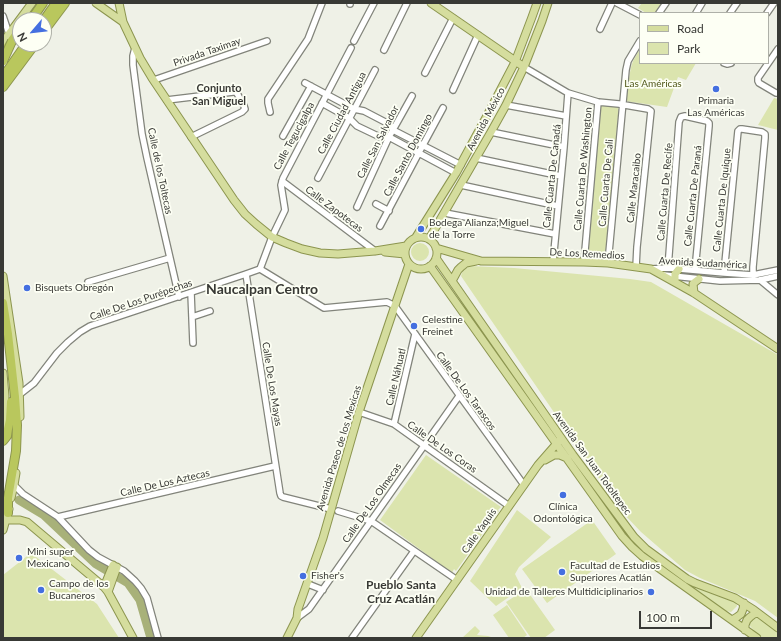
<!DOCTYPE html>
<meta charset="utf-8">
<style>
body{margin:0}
#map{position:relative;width:781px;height:641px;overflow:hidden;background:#eff1e7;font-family:Lato,sans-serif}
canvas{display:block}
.frame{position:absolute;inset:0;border:4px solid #383935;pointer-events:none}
.legend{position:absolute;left:639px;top:12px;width:130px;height:52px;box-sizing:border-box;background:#fdfff4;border:1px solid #aeb0a8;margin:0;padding:5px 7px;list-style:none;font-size:12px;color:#383935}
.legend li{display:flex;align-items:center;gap:8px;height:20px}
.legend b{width:20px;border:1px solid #aeb0a8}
.north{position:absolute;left:12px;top:12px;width:40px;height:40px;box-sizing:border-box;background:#fdfff4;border:1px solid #aeb0a8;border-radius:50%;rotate:242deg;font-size:11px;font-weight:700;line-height:16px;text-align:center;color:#383935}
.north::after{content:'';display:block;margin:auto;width:14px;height:18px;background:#446fe0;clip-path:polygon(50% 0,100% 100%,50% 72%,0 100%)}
.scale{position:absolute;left:639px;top:611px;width:73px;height:18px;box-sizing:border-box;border:2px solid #383935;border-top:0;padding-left:5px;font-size:12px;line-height:14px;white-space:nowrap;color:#383935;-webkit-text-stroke:3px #fdfff4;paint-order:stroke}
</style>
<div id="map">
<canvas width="781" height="641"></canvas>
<div class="frame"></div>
<ul class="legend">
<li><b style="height:5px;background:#d5dd9e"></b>Road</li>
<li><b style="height:11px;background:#dbe4ae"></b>Park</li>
</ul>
<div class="north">N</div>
<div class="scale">100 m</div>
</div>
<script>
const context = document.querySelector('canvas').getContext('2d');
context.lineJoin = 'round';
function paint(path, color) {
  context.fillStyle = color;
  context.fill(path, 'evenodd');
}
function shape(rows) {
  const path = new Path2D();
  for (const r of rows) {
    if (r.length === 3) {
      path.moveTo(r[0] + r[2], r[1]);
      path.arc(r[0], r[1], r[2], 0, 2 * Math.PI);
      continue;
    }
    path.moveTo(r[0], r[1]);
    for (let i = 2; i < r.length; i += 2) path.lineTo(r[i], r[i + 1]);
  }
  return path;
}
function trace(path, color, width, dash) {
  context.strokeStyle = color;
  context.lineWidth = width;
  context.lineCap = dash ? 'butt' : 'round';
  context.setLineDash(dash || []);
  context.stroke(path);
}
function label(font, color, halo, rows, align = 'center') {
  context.font = font + ' Lato,sans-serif';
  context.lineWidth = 3.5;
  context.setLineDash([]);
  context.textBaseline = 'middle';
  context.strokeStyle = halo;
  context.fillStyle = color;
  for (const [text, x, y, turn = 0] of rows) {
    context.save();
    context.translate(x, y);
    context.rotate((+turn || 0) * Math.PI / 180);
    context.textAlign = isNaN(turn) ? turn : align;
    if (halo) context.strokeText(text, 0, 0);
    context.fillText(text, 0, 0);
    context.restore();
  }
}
paint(shape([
 [642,3,662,3,655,13,646,13,638,8],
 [640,49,640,63,696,63,686,80,678,77,667,107,625,101,631,67,633,61],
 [774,98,778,99,778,130,758,125],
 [601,101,619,104,606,261,587,260],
 [420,252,9],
 [470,266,514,268,630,279,651,282,778,355,778,618,755,601,700,578,685,570,641,532,622,512,461,276,463,270],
 [426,455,501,507,498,510,499,511,456,571,454,569,452,573,380,520],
 [517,510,551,537,519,567,515,574,522,588,496,606,470,581],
 [592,520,616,554,547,603,522,569],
 [31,553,97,604,119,638,3,638,3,575],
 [656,561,664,564,675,574,687,582,736,601,737,606,731,612,726,611,658,564],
 [526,589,555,630,544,638,531,638,506,602],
 [507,605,527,635,523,638,509,638,493,615],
 [757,617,769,625,778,633,778,638,764,638,757,634,750,626,750,622,751,618],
 [475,626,480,631,477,635,488,636,494,638,462,638]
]), '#dbe4ae');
trace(shape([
 [19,500,44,515,96,564,128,583,140,600,151,638]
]), '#a8b179', 9);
const minor = shape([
 [617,3,640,15],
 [350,4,350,3],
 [659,13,666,3],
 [696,13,702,3],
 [730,13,737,3],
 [767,13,774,3],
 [3,16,9,34],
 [600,29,612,3],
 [354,41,374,3],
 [135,48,133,56,133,65,142,134,147,158,179,297],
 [778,49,758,78,758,81,759,83,776,93,778,93],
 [384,50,407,3],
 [724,63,727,64,731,63],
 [524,67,568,93,598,102,619,104,648,109,651,111,637,247,636,267],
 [425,73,453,18],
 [154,80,267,41],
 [305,83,354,109,364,111,387,123,390,125,393,130,461,165],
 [453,90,478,35],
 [167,100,233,92,236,92,238,95,244,106,245,109,242,112,191,137],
 [322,103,349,118,357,126,380,137,389,137,456,173],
 [506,105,566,116],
 [270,112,268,103,268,99,308,39,322,3],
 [491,132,564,147],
 [283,136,311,86],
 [476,158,561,176],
 [318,178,375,70],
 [282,181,375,251],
 [461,185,558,206],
 [376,204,389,211],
 [357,207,389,137,412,96],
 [445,213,555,234],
 [380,226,423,145,443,108],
 [553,262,564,147,568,93],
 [584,262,598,102],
 [608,263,626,70,628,61,640,41],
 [668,268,679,122,681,117,685,116,707,121,709,123,709,126,695,270],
 [260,269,324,308,387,302,395,306,524,485],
 [651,269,668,268,724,273,753,275,778,270],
 [724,273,738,131,740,129,742,129,762,132,765,134,765,138,753,267,753,275],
 [246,274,280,493,281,496,283,497,331,509],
 [664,275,720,281,760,280,778,276],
 [760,280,778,295],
 [88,282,170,258],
 [191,293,193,343],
 [192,317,210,311],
 [20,394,34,383,57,353,68,342,80,332,90,326,246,274,260,269,272,237,285,210,281,185,283,178,351,48],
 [359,412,394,424,509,506],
 [394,424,415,334],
 [14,485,23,494,58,517,89,550,98,557,124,571,135,581,141,588,147,598,158,638],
 [338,511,371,521,457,580],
 [58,517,275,466],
 [308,584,323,590],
 [297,618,309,609,459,396],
 [352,638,414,551]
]);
const major = shape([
 [96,3,123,22],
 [119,3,123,22,140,58,152,78,234,200,245,214,256,224,272,237,286,243,302,249,320,253,338,254,375,251,406,246],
 [431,3,524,67],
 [3,42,32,3],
 [416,237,456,173,489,112,515,62,532,17,537,3],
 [421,253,16],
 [429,239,491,132,506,105,524,67,542,21,548,3],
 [436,248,481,261,584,262,608,263,651,269,694,293,778,349],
 [385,252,405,254],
 [436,258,573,455,634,537,646,549,687,579,695,583,735,598,754,610,778,628],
 [430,266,622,536,632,547,642,556,757,638],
 [3,276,19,383,20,417],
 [452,281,458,270,461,267,466,263,476,261],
 [675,282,675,274,679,269],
 [694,293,693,284,695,282,699,279],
 [3,373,5,396,3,430],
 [545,460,554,455,560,455,567,458],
 [11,498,14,485,16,473],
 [5,520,20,520,27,522,104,587,108,592,133,638],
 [3,530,9,509],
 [104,587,113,565],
 [108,592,117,567],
 [732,620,737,617,741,614,743,609,744,603],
 [745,630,745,625,747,620,750,617,754,614,758,613],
 [287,638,297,618,298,609,323,538,359,412,409,264],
 [416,638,538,465,559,441]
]);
const highway = shape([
 [31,20,43,3],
 [44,20,56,3],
 [44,31,65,3],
 [8,46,20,29],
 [3,77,26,44],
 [3,87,35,44],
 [3,303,8,334,15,397,17,425,16,451,8,498,8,513],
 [3,441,7,436,8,429,10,420,11,402]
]);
trace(minor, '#82847b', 8);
trace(major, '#8c954f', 9);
trace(highway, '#8c954f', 10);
trace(minor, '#fff', 5.5);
trace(major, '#d5dd9e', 7);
trace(highway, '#b9c75d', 8);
const highwayBridge = shape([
 [3,61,12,41]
]);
trace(highwayBridge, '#8c954f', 10, []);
trace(highwayBridge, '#b9c75d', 8);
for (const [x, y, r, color] of [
 [716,89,4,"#446fe0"],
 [421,229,4,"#446fe0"],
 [27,288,4,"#446fe0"],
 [414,326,4,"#446fe0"],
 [563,495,4,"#446fe0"],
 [19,558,4,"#446fe0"],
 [562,572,4,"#446fe0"],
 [303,576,4,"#446fe0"],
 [41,590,4,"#446fe0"],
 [651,592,4,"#446fe0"]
]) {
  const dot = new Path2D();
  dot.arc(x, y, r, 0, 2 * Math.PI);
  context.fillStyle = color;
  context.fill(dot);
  trace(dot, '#fdfff4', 1.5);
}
label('10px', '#383935', '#fdfff4', [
 ["Privada Taximay",207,52,-19],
 ["Calle Ciudad Antigua",342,113,-62],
 ["Avenida México",486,119,-62],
 ["Calle Tegucigalpa",294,136,-62],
 ["Calle San Salvador",378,142,-63],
 ["Calle Santo Domingo",408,155,-62],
 ["Calle Cuarta De Washington",583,169,-85],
 ["Calle de los Toltecas",160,171,78],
 ["Calle Cuarta De Canadá",552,176,-84],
 ["Calle Cuarta De Cali",606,183,-85],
 ["Calle Maracaibo",634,188,-84],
 ["Calle Cuarta De Recife",665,192,-85],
 ["Calle Cuarta De Paraná",693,196,-84],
 ["Calle Cuarta De Iquique",722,200,-84],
 ["Calle Zapotecas",334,209,37],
 ["De Los Remedios",587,254,3],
 ["Avenida Sudamérica",703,263,3],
 ["Calle De Los Purépechas",141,300,-19],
 ["Calle Náhuatl",396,377,-77],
 ["Calle De Los Mayas",272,384,81],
 ["Calle De Los Tarascos",466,391,54],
 ["Calle De Los Coras",442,447,35],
 ["Avenida Paseo de los Mexicas",339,448,-73],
 ["Avenida San Juan Totoltepec",592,463,54],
 ["Calle De Los Aztecas",165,483,-13],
 ["Calle De Los Olmecas",372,503,-55],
 ["Calle Yaquis",479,531,-55]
]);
label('10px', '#51581a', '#fdfff4', [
 ["Las Américas",653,84]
]);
label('10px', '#383935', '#fdfff4', [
 ["Primaria",716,101,"center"],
 ["Las Américas",716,113,"center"],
 ["Bodega Alianza;Miguel",429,223],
 ["de la Torre",429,235],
 ["Bisquets Obregón",35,288],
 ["Celestine",422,320],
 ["Freinet",422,332],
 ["Clínica",563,507,"center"],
 ["Odontológica",563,519,"center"],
 ["Mini super",27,552],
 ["Mexicano",27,564],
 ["Facultad de Estudios",570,566],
 ["Superiores Acatlán",570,578],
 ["Fisher's",311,576],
 ["Campo de los",49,584],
 ["Bucaneros",49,596],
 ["Unidad de Talleres Multidiciplinarios",643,592,"right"]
], 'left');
label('bold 11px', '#383935', '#fdfff4', [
 ["Conjunto",219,88],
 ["San Miguel",219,101]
]);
label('bold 12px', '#383935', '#fdfff4', [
 ["Pueblo Santa",401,585],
 ["Cruz Acatlán",401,599]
]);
label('bold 14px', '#383935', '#fdfff4', [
 ["Naucalpan Centro",262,289]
]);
</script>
